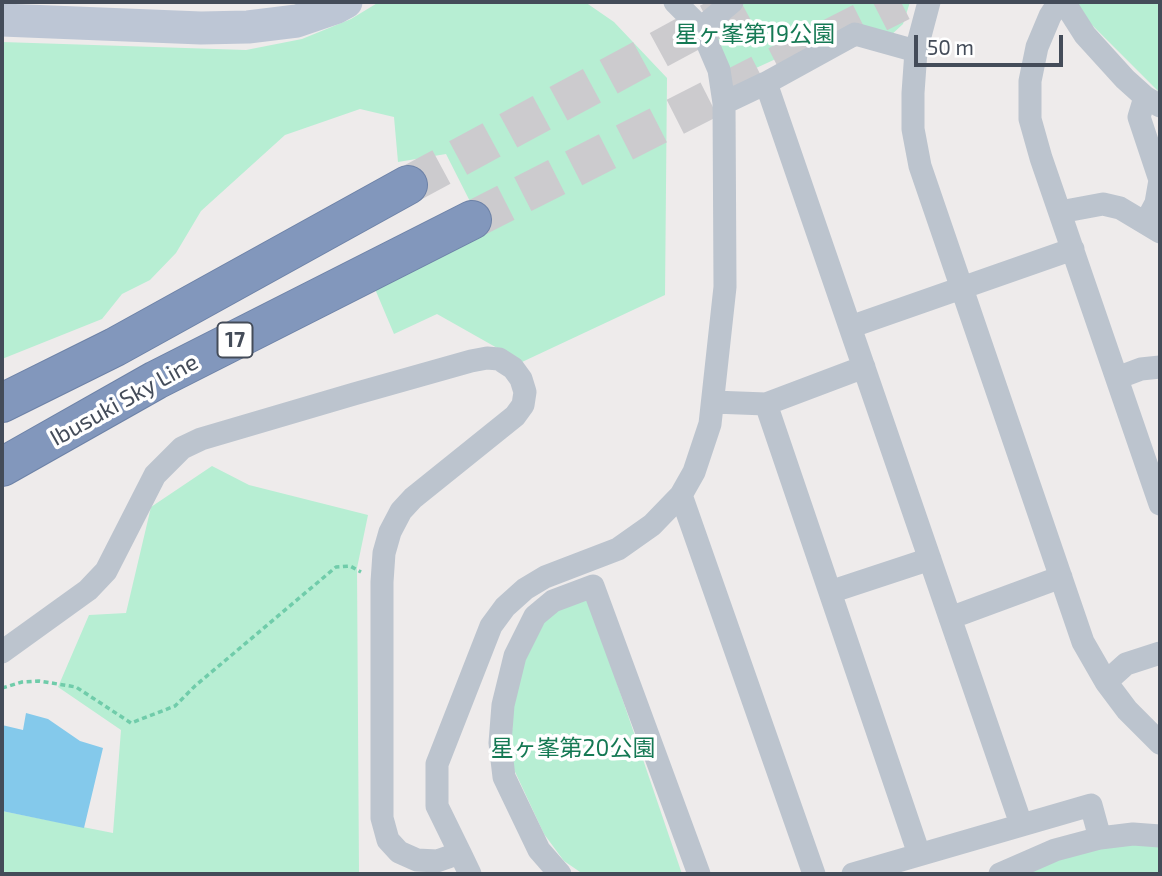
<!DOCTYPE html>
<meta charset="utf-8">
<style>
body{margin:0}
#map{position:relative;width:1162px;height:876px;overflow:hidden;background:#eeebeb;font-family:"Exo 2",sans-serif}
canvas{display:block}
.frame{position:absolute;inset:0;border:4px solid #444c59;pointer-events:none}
.scale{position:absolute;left:914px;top:35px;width:149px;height:32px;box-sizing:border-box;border:4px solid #444c59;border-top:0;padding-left:9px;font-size:21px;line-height:24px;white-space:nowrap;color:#444c59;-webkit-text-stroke:5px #fff;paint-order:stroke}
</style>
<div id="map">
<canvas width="1162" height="876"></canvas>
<div class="frame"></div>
<div class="scale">50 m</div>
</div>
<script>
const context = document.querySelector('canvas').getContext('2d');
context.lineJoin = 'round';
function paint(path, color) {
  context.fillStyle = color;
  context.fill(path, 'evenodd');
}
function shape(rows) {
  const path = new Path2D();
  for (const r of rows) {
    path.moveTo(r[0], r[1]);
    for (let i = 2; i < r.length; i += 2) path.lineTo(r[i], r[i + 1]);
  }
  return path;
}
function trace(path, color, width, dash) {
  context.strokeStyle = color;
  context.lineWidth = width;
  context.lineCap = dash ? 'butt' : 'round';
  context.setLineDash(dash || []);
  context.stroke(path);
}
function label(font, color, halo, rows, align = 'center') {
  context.font = font + ' "Exo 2","Noto Sans JP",sans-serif';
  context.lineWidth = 7;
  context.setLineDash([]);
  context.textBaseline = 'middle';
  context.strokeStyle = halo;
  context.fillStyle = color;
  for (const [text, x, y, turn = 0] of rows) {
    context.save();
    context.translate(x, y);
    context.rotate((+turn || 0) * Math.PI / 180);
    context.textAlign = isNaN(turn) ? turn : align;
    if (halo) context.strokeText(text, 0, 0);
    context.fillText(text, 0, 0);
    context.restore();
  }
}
paint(shape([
 [379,2,585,2,614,22,667,78,665,295,522,362,437,314,394,334,375,289,486,233,446,154,398,162,394,117,360,109,285,135,201,211,176,253,150,280,122,294,102,319,2,359,2,42,246,50,302,39,351,19],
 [745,2,910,2,903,24,889,37,848,26,732,79,716,40,715,27],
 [1077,2,1160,2,1160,93,1087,20],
 [212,466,249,485,368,515,357,568,359,874,2,874,2,811,113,833,121,730,58,687,89,615,126,613,151,507],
 [588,598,682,874,583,874,564,861,544,834,510,761,514,700,526,654,544,616],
 [1119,845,1160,845,1160,874,1019,874,1072,855]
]), '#b7eed3');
paint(shape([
 [26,713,48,719,80,741,103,748,84,828,2,811,2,725,23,730]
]), '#84c9eb');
trace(shape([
 [408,185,747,2],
 [472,220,901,2]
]), '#cccbce', 38, [38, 19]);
const highway = shape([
 [2,403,115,347,408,185],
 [2,467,156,380,472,220]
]);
trace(highway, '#6d82a7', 40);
trace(shape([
 [2,688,22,682,39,681,76,687,131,723,175,706,195,686,336,567,350,566,361,572]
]), '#70ccaa', 3.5, [5, 3.5]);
trace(shape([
 [929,2,916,51,913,93,913,129,920,166,1083,642,1106,682,1127,710,1160,743],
 [1059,2,1050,16,1037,47,1030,81,1030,119,1041,158,1160,504],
 [1064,2,1085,35,1125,79,1145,97,1160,106],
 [701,28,732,2],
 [766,83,1021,824],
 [1145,97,1139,117,1160,180,1156,203,1146,222],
 [724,103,766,83,855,34,916,51],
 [1060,212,1103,204,1120,208,1160,232],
 [850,327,1073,249],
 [1117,378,1141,369,1160,367],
 [713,402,766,404,864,367],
 [766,404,919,854],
 [681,495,814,874],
 [830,592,930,559],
 [950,618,1061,577],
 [2,652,88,590,106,571,155,475,182,448,201,439,354,394,471,361,487,358,499,359,513,368,521,379,525,392,523,405,515,416,413,498,401,511,390,532,384,553,382,582,382,818,388,840,399,852,417,860,437,861,460,853,437,806,437,764,491,626,505,607,525,589,545,577,618,549,652,525,681,495,694,472,710,424,725,287,724,103,719,70,701,28,675,2],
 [1106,682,1126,664,1160,653],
 [460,853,470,874],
 [560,874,539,850,504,777,500,743,503,705,515,656,535,616,553,601,593,586,699,874],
 [853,874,1091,805,1100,838],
 [1000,874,1055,850,1100,838,1133,834,1160,836]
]), '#bcc4ce', 23);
trace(shape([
 [2,20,201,28,248,27,297,21,335,8,346,2]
]), '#bdc6d5', 33);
trace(highway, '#8297bc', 38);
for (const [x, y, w] of [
 [235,340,35]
]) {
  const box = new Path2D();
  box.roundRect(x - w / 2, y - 17.5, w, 35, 5);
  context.fillStyle = '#fff';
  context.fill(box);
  trace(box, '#444c59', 2);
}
label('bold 21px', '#444c59', null, [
 ["17",235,340]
]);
label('23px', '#157954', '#fff', [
 ["星ヶ峯第19公園",755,34],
 ["星ヶ峯第20公園",573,748]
]);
label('23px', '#444c59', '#fff', [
 ["Ibusuki Sky Line",124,400,-29]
]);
</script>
